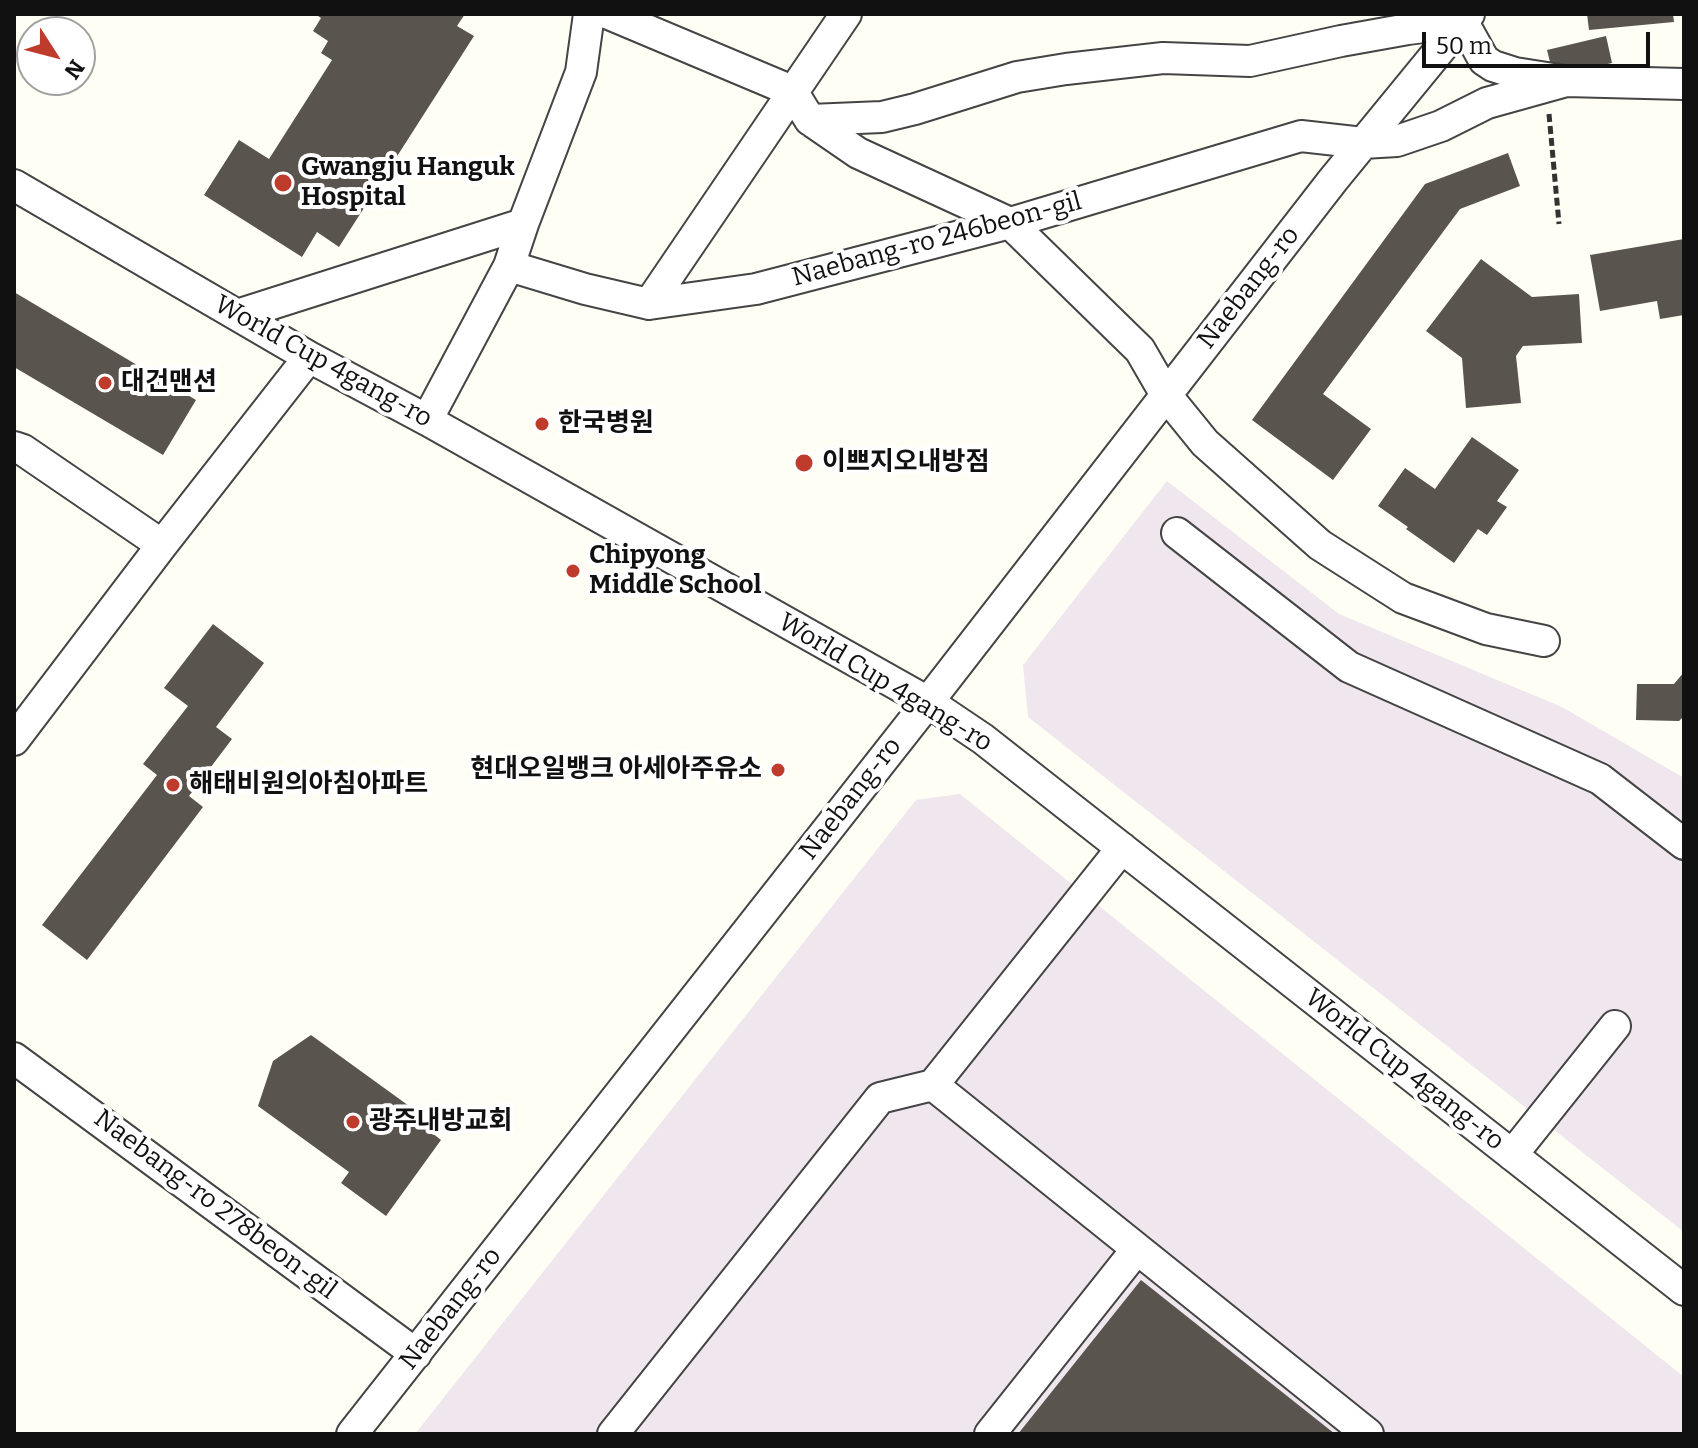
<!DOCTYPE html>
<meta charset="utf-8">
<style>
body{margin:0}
#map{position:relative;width:1698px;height:1448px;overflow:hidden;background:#fffef5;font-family:Bitter,serif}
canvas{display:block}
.frame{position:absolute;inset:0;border:16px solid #111;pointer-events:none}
.north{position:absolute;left:16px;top:16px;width:80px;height:80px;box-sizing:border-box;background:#fff;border:2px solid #a0a0a0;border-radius:50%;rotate:126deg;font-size:22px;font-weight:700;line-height:32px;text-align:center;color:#111}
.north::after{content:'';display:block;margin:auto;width:28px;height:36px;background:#bf3b2b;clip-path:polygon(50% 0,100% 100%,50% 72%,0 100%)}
.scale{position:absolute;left:1422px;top:32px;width:228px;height:36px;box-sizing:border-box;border:4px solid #111;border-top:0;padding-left:10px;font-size:24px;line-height:28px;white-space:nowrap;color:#111;-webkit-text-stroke:6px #fff;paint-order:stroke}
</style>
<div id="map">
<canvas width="1698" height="1448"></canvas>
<div class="frame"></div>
<div class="north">N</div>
<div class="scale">50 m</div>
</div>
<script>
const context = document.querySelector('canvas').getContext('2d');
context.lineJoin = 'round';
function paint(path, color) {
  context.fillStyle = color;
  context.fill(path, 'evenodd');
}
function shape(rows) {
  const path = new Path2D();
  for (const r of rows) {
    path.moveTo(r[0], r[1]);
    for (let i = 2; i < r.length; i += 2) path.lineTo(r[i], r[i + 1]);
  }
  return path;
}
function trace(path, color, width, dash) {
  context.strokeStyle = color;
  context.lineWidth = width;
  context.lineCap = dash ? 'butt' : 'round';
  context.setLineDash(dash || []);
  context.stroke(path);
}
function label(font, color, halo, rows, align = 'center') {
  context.font = font + ' Bitter,"Noto Sans KR",serif';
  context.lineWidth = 8;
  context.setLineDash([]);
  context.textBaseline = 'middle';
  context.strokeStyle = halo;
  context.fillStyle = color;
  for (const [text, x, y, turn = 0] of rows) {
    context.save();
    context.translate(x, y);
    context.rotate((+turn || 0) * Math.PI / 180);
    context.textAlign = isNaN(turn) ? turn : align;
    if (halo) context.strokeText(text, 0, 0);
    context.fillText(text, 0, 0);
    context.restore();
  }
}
paint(shape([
 [1167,481,1339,614,1562,707,1684,778,1684,1232,1028,717,1023,665],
 [960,794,1684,1377,1684,1434,415,1434,916,800]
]), '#efe6ee');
paint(shape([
 [315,14,465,14,457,26,474,36,339,247,317,232,302,257,204,195,239,140,269,159,332,60,321,53,328,41,313,31,321,18],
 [1587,14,1673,14,1674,22,1589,30],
 [1606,36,1612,63,1568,73,1551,66,1547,50],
 [1508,153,1520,186,1460,209,1323,394,1371,429,1333,480,1252,420,1425,184],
 [1684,239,1684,315,1660,319,1657,301,1600,311,1590,255],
 [1481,259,1532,297,1579,294,1582,343,1523,346,1516,356,1521,403,1466,408,1462,358,1426,331],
 [14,292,196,400,163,455,14,367],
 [1472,437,1519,470,1497,501,1507,507,1487,535,1478,529,1454,563,1406,529,1408,527,1378,506,1405,468,1435,489],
 [213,624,264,663,216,727,232,739,189,796,203,807,87,960,42,925,157,775,143,764,188,706,164,688],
 [1684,672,1684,716,1679,721,1636,720,1637,684,1674,684],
 [311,1035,427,1119,422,1125,441,1140,386,1216,341,1183,349,1172,258,1106,273,1061],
 [1141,1280,1335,1434,1018,1434]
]), '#59544d');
const minor = shape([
 [609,14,792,91,810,120,858,153,1010,223,1140,350,1166,395,1205,443,1320,545,1403,598,1486,629,1544,641],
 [810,120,882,117,915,109,1017,77,1066,69,1163,58,1250,61,1341,41,1408,29,1463,22,1484,60,1493,66,1515,73,1566,81,1684,84],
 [14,185,309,357,427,420,928,702,983,739,1684,1290],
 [509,266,585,289,649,304,756,289,1010,223,1301,136,1363,143,1397,141,1441,126,1487,103,1566,81],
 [649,304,846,14],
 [237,315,523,224],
 [427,420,509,266,523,224,581,72,589,14],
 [14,447,23,450,162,545],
 [1177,533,1349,667,1600,779,1684,844],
 [14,740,162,545,309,357],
 [14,1058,416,1354],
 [933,1085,1368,1434],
 [1512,1155,1615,1026],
 [352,1434,928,702,1333,180,1469,14],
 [613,1434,880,1098,933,1085,1122,848],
 [990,1434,1137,1249]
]);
trace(minor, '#444', 34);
trace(shape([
 [1549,114,1559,224]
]), '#333', 5, [8, 4]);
trace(minor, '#fff', 30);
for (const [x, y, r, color] of [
 [283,183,10,"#bf3b2b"],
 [105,383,8,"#bf3b2b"],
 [542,424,8,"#bf3b2b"],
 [804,463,10,"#bf3b2b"],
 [573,571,8,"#bf3b2b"],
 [778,770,8,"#bf3b2b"],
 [173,785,8,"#bf3b2b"],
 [353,1122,8,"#bf3b2b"]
]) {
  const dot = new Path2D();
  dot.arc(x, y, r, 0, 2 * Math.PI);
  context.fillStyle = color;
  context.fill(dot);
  trace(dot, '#fff', 3);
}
label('bold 26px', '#111', '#fff', [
 ["Gwangju Hanguk",301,168],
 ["Hospital",301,198],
 ["대건맨션",121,383],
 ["한국병원",558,424],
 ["이쁘지오내방점",822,463],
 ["Chipyong",589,556],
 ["Middle School",589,586],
 ["현대오일뱅크 아세아주유소",762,770,"right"],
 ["해태비원의아침아파트",189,785],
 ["광주내방교회",369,1122]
], 'left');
label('26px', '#111', '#fff', [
 ["Naebang-ro 246beon-gil",937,240,-15],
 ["Naebang-ro",1249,288,-52],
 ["World Cup 4gang-ro",323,362,29],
 ["World Cup 4gang-ro",885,683,31],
 ["Naebang-ro",851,799,-52],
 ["World Cup 4gang-ro",1404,1070,38],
 ["Naebang-ro 278beon-gil",215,1205,37],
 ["Naebang-ro",451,1309,-52]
]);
</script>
